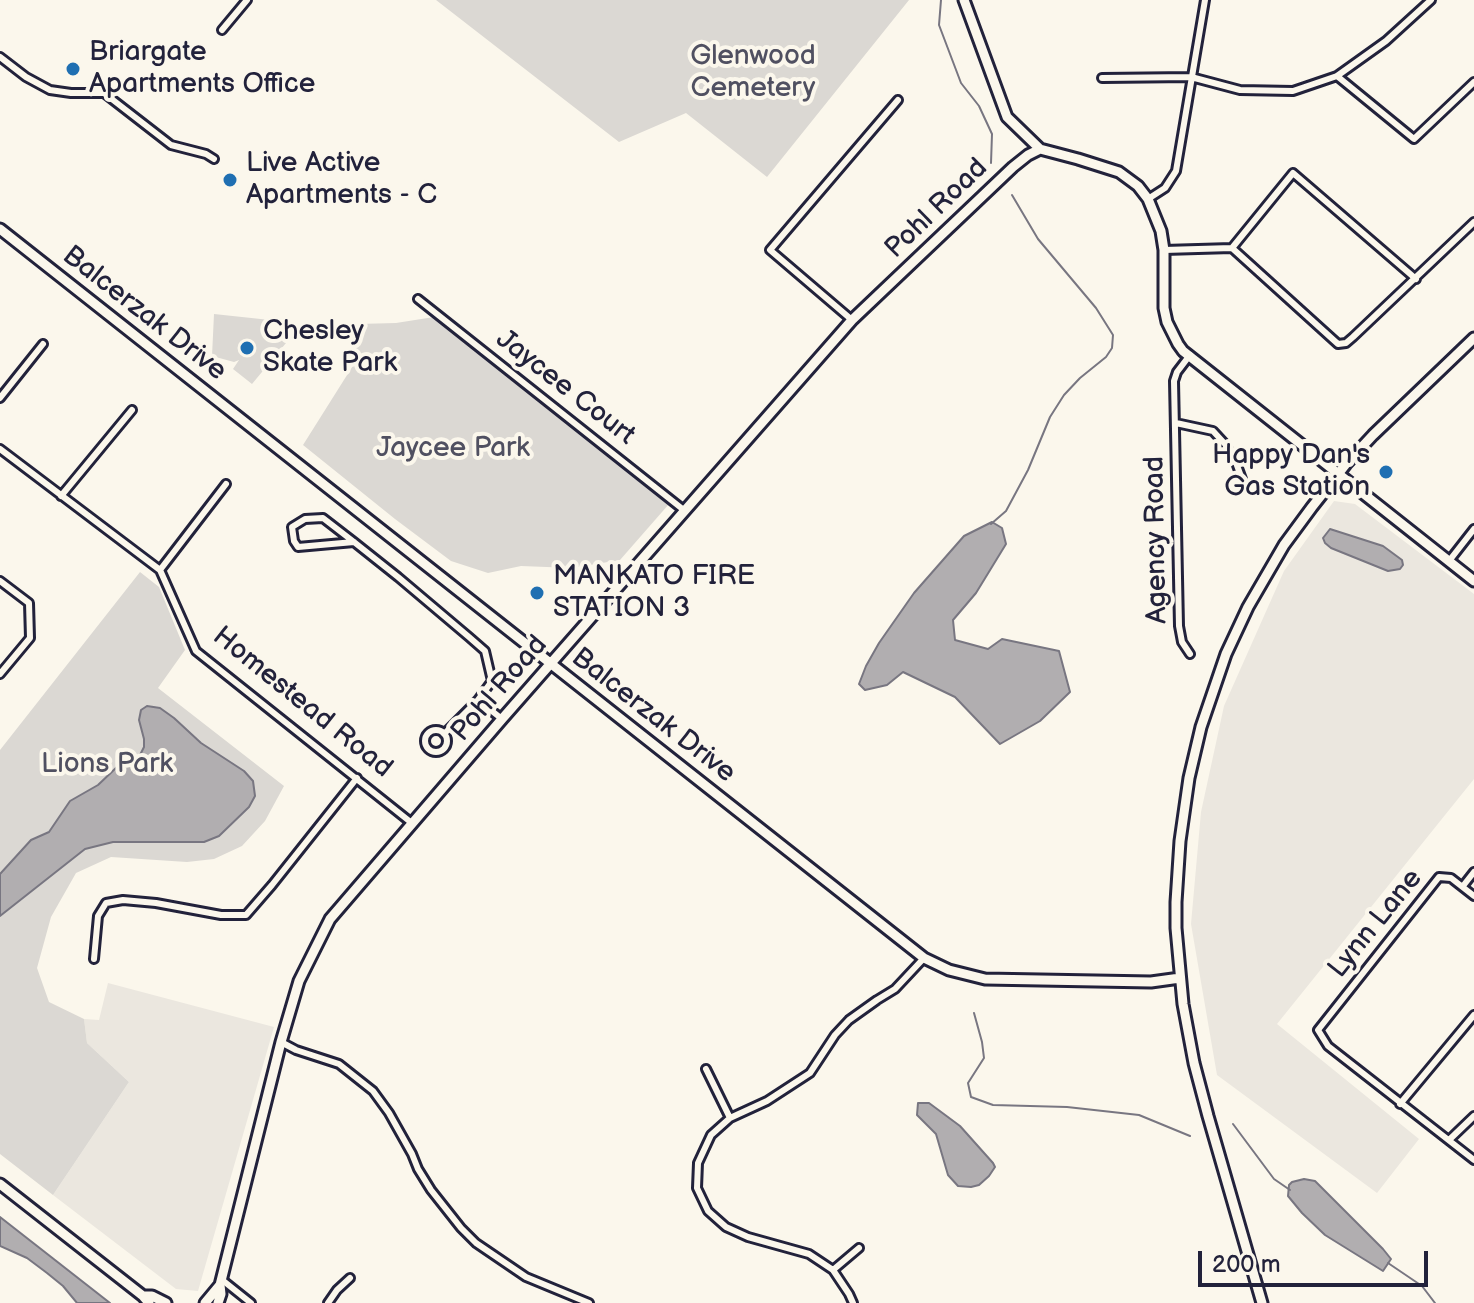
<!DOCTYPE html>
<style>
body{margin:0}
#map{position:relative;width:1474px;height:1303px;overflow:hidden;background:#fbf7ec;font-family:"Balsamiq Sans",sans-serif}
canvas{display:block}
.scale{position:absolute;left:1198px;top:1251px;width:230px;height:36px;box-sizing:border-box;border:4px solid #22223b;border-top:0;padding-left:10px;font-size:24px;line-height:28px;white-space:nowrap;color:#22223b;-webkit-text-stroke:6px #fbf7ec;paint-order:stroke}
</style>
<div id="map">
<canvas width="1474" height="1303"></canvas>
<div class="scale">200 m</div>
</div>
<script>
const context = document.querySelector('canvas').getContext('2d');
context.lineJoin = 'round';
function paint(path, color) {
  context.fillStyle = color;
  context.fill(path, 'evenodd');
}
function shape(rows) {
  const path = new Path2D();
  for (const r of rows) {
    if (r.length === 3) {
      path.moveTo(r[0] + r[2], r[1]);
      path.arc(r[0], r[1], r[2], 0, 2 * Math.PI);
      continue;
    }
    path.moveTo(r[0], r[1]);
    for (let i = 2; i < r.length; i += 2) path.lineTo(r[i], r[i + 1]);
  }
  return path;
}
function trace(path, color, width, dash) {
  context.strokeStyle = color;
  context.lineWidth = width;
  context.lineCap = dash ? 'butt' : 'round';
  context.setLineDash(dash || []);
  context.stroke(path);
}
function label(font, color, halo, rows, align = 'center') {
  context.font = font + ' "Balsamiq Sans",sans-serif';
  context.lineWidth = 8;
  context.setLineDash([]);
  context.textBaseline = 'middle';
  context.strokeStyle = halo;
  context.fillStyle = color;
  for (const [text, x, y, turn = 0] of rows) {
    context.save();
    context.translate(x, y);
    context.rotate((+turn || 0) * Math.PI / 180);
    context.textAlign = isNaN(turn) ? turn : align;
    if (halo) context.strokeText(text, 0, 0);
    context.fillText(text, 0, 0);
    context.restore();
  }
}
paint(shape([
 [1334,501,1355,504,1474,594,1474,779,1277,1024,1419,1139,1377,1193,1217,1075,1191,924,1201,812,1224,706,1284,571],
 [108,983,274,1027,198,1291,176,1289,53,1195,129,1082,87,1043,84,1019,99,1020]
]), '#ebe7df');
paint(shape([
 [436,0,909,0,767,177,686,113,619,142],
 [214,314,270,320,269,329,286,343,252,384,233,369,239,360,234,362,212,356],
 [434,317,669,504,620,560,572,568,521,566,488,573,451,561,395,519,303,445,354,364,358,324,396,323],
 [140,572,159,587,185,650,158,688,284,786,265,821,242,846,214,859,187,862,111,857,76,873,51,917,37,968,49,1002,84,1019,87,1043,129,1082,53,1195,0,1154,0,750]
]), '#dbd8d3');
const water = shape([
 [992,522,1002,528,1006,544,976,593,953,620,955,640,988,649,1002,639,1059,651,1070,692,1040,721,1000,744,955,697,903,672,887,685,865,690,859,684,866,666,879,643,914,593,964,536,992,522],
 [1330,529,1383,546,1402,560,1403,565,1400,569,1388,571,1331,548,1325,543,1323,538,1330,529],
 [147,706,160,708,174,718,201,743,244,771,253,781,255,796,249,807,219,836,204,842,113,842,85,849,0,916,0,874,31,840,49,832,70,801,98,785,118,766,129,767,136,763,144,747,144,739,139,720,141,710,147,706],
 [918,1103,929,1103,960,1126,993,1163,995,1167,989,1176,979,1185,971,1187,958,1186,948,1175,936,1134,917,1115,918,1103],
 [1304,1179,1315,1181,1383,1249,1391,1259,1383,1271,1325,1235,1302,1213,1288,1196,1289,1185,1292,1182,1304,1179],
 [0,1217,110,1303,77,1303,63,1286,47,1273,27,1258,0,1246,0,1217]
]);
paint(water, '#b1aeb0');
trace(water, '#787681', 2);
trace(shape([
 [941,0,939,25,961,83,979,106,992,134,991,163],
 [991,524,1006,511,1028,470,1050,417,1064,395,1080,378,1106,357,1112,348,1113,335,1096,308,1038,239,1012,195],
 [974,1013,982,1042,984,1058,968,1083,971,1097,993,1105,1067,1107,1139,1115,1190,1136],
 [1233,1124,1274,1179,1290,1190],
 [1388,1263,1422,1286,1435,1303]
]), '#787681', 2);
const street = shape([
 [222,30,247,0],
 [0,57,26,77,50,90,71,93,104,93,171,145,206,154,214,159],
 [1337,76,1414,139,1474,82],
 [1102,78,1191,77,1240,90,1293,91,1337,76,1386,41,1431,0],
 [1148,199,1165,188,1176,171,1205,0],
 [1232,248,1293,173,1416,279],
 [1164,250,1232,248,1338,344,1346,343,1353,337,1474,222],
 [418,299,685,511],
 [852,320,770,250,898,100],
 [1190,355,1177,372,1174,381,1179,626,1182,642,1190,654],
 [0,398,43,344],
 [1176,423,1213,431,1225,444,1235,460,1242,479],
 [0,449,160,570,196,651,413,824],
 [61,496,132,410],
 [354,542,298,547,294,541,292,527,305,519,323,518,354,542,398,577,469,637,485,651,492,681,478,700,502,719],
 [1449,561,1474,529],
 [160,570,226,484],
 [0,581,29,603,30,638,0,674],
 [436,741,11],
 [444,734,478,700],
 [1463,886,1474,872],
 [1474,896,1451,878,1439,877,1318,1030,1328,1046,1474,1160],
 [94,959,98,916,106,903,123,900,156,903,221,915,246,915,272,885,357,778],
 [281,1042,296,1050,339,1064,373,1091,389,1113,412,1154,418,1169,431,1190,461,1228,476,1243,526,1277,589,1303],
 [706,1069,730,1118],
 [1400,1104,1474,1015],
 [1449,1140,1474,1116],
 [833,1270,859,1248],
 [221,1279,251,1303],
 [328,1303,337,1290,350,1278],
 [853,1303,849,1294,833,1270,809,1254,748,1237,726,1227,708,1211,697,1188,698,1163,711,1135,730,1118,767,1101,810,1073,835,1035,849,1020,877,1000,895,989,924,958]
]);
const secondary = shape([
 [964,0,1007,117,1040,149,1078,159,1119,172,1138,186,1148,199,1161,231,1164,250,1164,308,1167,322,1178,344,1183,351,1474,581],
 [0,229,924,958,949,970,985,979,1151,982,1180,978],
 [0,1184,143,1296,149,1303],
 [143,1296,152,1296,166,1303],
 [205,1303,220,1285],
 [218,1303,221,1294,220,1285,281,1042,299,981,330,919,502,719,852,320,1013,167,1028,155,1040,149],
 [1262,1303,1208,1116,1194,1063,1183,1004,1176,928,1176,902,1180,841,1189,778,1201,727,1226,654,1248,607,1284,545,1312,507,1346,464,1373,435,1474,338]
]);
trace(street, '#22223b', 12);
trace(secondary, '#22223b', 15);
trace(street, '#fbf7ec', 6);
trace(secondary, '#fbf7ec', 9);
for (const [x, y, r, color] of [
 [73,69,8,"#1f6fb2"],
 [230,180,8,"#1f6fb2"],
 [247,348,8,"#1f6fb2"],
 [1386,472,8,"#1f6fb2"],
 [537,593,8,"#1f6fb2"]
]) {
  const dot = new Path2D();
  dot.arc(x, y, r, 0, 2 * Math.PI);
  context.fillStyle = color;
  context.fill(dot);
  trace(dot, '#fbf7ec', 3);
}
label('28px', '#22223b', '#fbf7ec', [
 ["Briargate",89,53],
 ["Apartments Office",89,85],
 ["Live Active",246,164],
 ["Apartments - C",246,196],
 ["Chesley",263,332],
 ["Skate Park",263,364],
 ["Happy Dan's",1370,456,"right"],
 ["Gas Station",1370,488,"right"],
 ["MANKATO FIRE",553,577],
 ["STATION 3",553,609]
], 'left');
label('28px', '#505061', '#fbf7ec', [
 ["Glenwood",753,57],
 ["Cemetery",753,89],
 ["Jaycee Park",453,449],
 ["Lions Park",107,765]
]);
label('28px', '#22223b', '#fbf7ec', [
 ["Pohl Road",937,209,-44],
 ["Balcerzak Drive",144,314,38],
 ["Jaycee Court",565,388,38],
 ["Agency Road",1157,540,-91],
 ["Pohl Road",500,689,-49],
 ["Homestead Road",302,703,39],
 ["Balcerzak Drive",653,716,38],
 ["Lynn Lane",1376,924,-51]
]);
</script>
